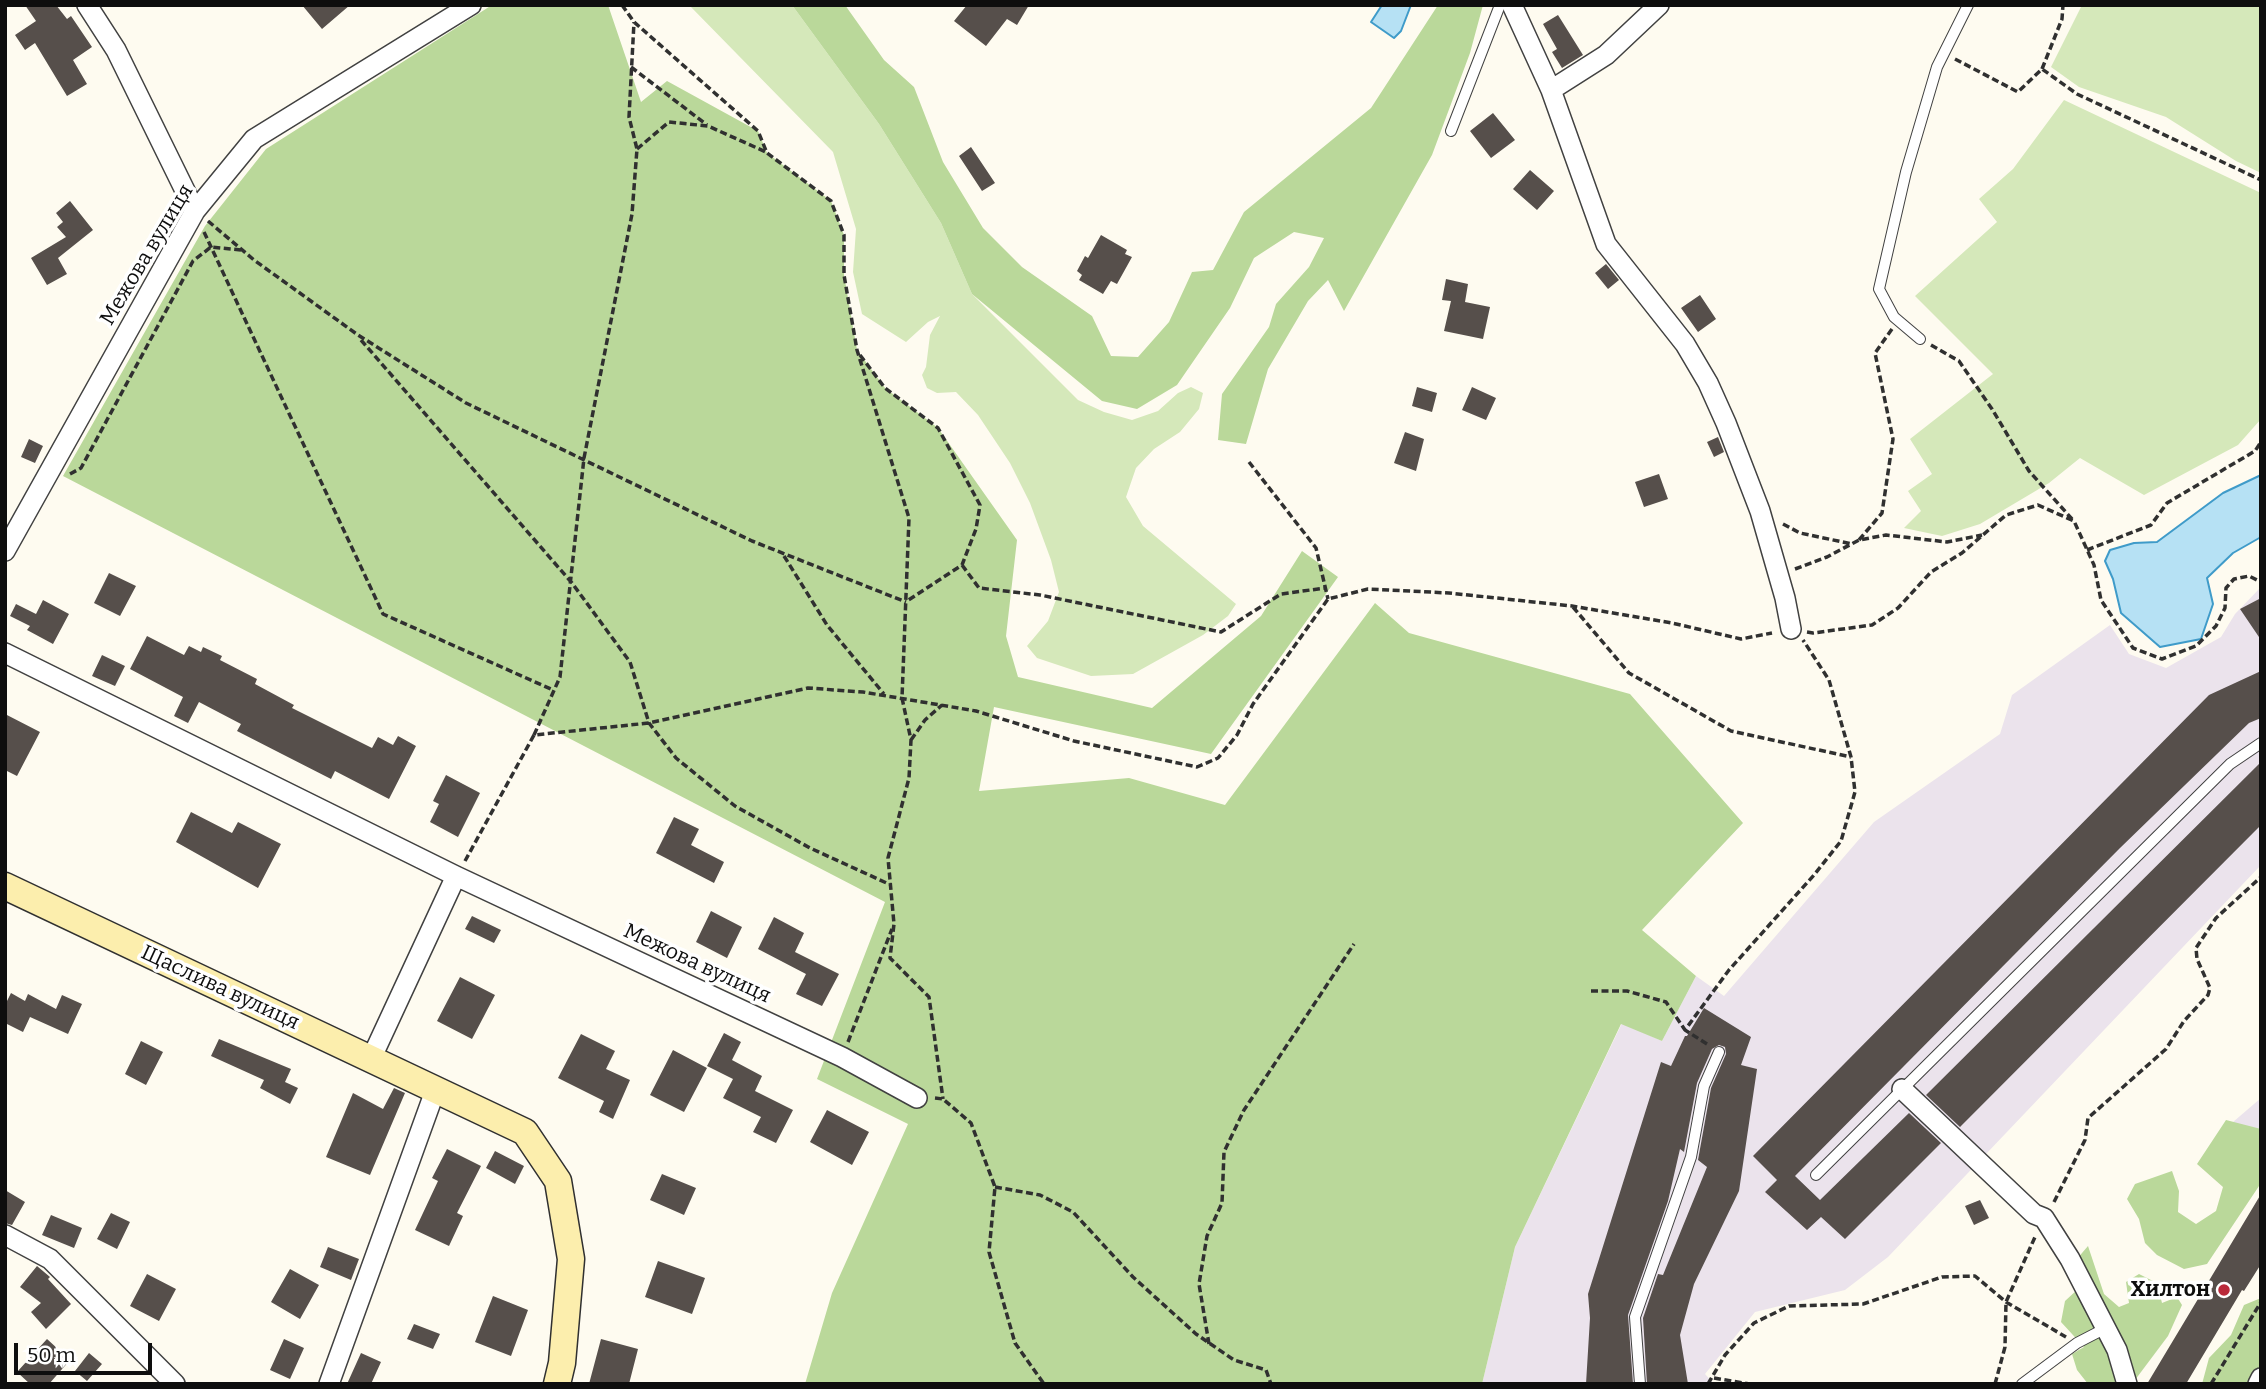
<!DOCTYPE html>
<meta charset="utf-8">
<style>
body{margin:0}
#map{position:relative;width:2266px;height:1389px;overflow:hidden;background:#fefbf0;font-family:Bitter,serif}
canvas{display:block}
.frame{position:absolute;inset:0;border:7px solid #0e0e0e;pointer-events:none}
.scale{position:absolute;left:14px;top:1343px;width:138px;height:32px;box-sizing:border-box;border:4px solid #0e0e0e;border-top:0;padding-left:9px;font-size:21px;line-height:24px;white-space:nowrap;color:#0e0e0e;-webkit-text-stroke:5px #fff;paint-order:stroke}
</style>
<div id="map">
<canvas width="2266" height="1389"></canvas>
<div class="frame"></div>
<div class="scale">50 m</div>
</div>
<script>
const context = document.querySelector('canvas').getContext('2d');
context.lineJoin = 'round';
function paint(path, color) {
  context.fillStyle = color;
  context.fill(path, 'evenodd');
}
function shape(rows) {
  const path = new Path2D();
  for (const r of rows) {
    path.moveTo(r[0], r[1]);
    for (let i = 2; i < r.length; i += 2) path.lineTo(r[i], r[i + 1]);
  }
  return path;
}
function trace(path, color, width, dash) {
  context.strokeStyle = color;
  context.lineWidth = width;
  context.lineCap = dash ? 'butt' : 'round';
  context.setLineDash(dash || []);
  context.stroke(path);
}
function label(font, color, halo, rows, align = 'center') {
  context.font = font + ' Bitter,serif';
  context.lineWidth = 7;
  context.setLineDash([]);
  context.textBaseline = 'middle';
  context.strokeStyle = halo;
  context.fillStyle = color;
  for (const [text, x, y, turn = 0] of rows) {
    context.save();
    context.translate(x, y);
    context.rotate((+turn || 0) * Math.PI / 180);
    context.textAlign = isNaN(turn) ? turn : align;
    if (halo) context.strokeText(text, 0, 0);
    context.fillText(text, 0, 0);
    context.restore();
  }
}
paint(shape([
 [2261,587,2261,865,1888,1257,1845,1290,1755,1312,1705,1374,1714,1384,1482,1384,1515,1247,1622,1023,1662,1041,1696,976,1724,996,1874,822,2000,734,2012,695,2110,625,2129,654,2166,668,2221,637,2235,614],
 [2261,1098,2261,1155,2226,1128]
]), '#ebe3ec');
paint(shape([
 [689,5,792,5,879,124,941,223,972,294,1078,400,1104,412,1132,420,1158,411,1178,393,1191,387,1203,393,1199,409,1180,432,1154,449,1136,468,1126,497,1143,526,1236,604,1228,616,1203,635,1133,674,1091,676,1037,658,1027,646,1048,621,1059,592,1051,560,1030,503,1010,463,978,415,956,392,937,393,927,388,922,375,926,367,930,335,940,316,928,322,906,342,862,314,853,272,856,229,833,152],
 [2082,5,2261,5,2261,173,2236,161,2166,117,2079,87,2051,67],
 [2064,100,2261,193,2261,419,2238,445,2144,495,2080,458,2049,483,1980,524,1942,536,1904,528,1921,511,1908,491,1932,474,1910,439,1993,374,1915,296,1997,222,1979,199,2013,169]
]), '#d5e8ba');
paint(shape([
 [492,5,608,5,641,102,667,81,758,131,767,153,831,201,844,235,844,275,857,350,885,388,938,428,1017,540,1006,636,1018,677,1152,708,1261,616,1302,551,1338,577,1211,754,994,707,979,791,1129,778,1225,805,1375,603,1409,633,1630,694,1743,823,1642,930,1696,976,1662,1041,1621,1024,1515,1247,1482,1384,805,1384,832,1293,908,1124,817,1079,885,902,63,476,205,226,266,149],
 [792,5,845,5,884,60,914,87,943,162,983,228,1022,267,1092,316,1111,356,1138,357,1169,322,1192,272,1213,270,1244,212,1371,108,1438,5,1483,5,1470,53,1432,155,1344,311,1328,280,1308,301,1268,369,1246,444,1218,440,1222,394,1269,327,1276,304,1309,267,1324,238,1294,232,1254,258,1230,308,1177,385,1137,409,1102,401,972,294,941,223,879,124],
 [2226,1120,2261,1129,2259,1186,2207,1264,2184,1269,2157,1255,2145,1243,2139,1219,2127,1199,2135,1184,2172,1171,2179,1191,2178,1212,2196,1224,2216,1211,2223,1187,2197,1164],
 [2088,1246,2104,1294,2119,1307,2129,1303,2126,1282,2139,1274,2157,1283,2162,1303,2177,1297,2182,1305,2168,1336,2135,1380,2128,1384,2088,1384,2077,1370,2072,1354,2084,1347,2061,1322,2065,1301,2078,1289,2076,1260],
 [2261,1298,2261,1367,2252,1384,2202,1384,2209,1358,2231,1335,2244,1305]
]), '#bad89a');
const water = shape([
 [1382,5,1411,5,1401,31,1394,38,1371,22,1382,5],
 [2261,475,2261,537,2233,553,2207,578,2213,604,2201,639,2160,647,2121,613,2113,579,2105,561,2110,550,2134,543,2157,542,2223,493,2261,475]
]);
paint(water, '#b6e1f4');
trace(water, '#3f9bc9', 2);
paint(shape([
 [25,5,56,5,67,19,71,16,92,47,73,60,87,84,67,96,35,43,25,50,15,35,36,21],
 [302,5,350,5,322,29],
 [967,5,1029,5,1017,25,1007,19,986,46,954,21],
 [1558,15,1583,55,1562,68,1552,52,1557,49,1543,24],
 [1493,113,1515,140,1491,158,1470,131],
 [971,147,995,183,982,191,959,156],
 [1530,170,1554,191,1537,210,1513,189],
 [70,201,93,230,58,258,67,274,47,285,31,258,66,237,57,227,63,222,56,213],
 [1101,235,1127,250,1125,254,1132,257,1117,284,1111,281,1103,294,1079,280,1082,275,1077,271,1085,256,1088,258],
 [1606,264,1619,280,1608,289,1595,273],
 [1446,279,1468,284,1465,302,1490,307,1483,339,1444,331,1451,301,1442,300],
 [1700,295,1716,319,1698,332,1681,308],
 [1417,387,1437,393,1432,412,1412,406],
 [1472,387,1496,398,1486,420,1462,410],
 [1405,432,1424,439,1416,471,1394,463],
 [1718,437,1724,452,1714,457,1707,442],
 [29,439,43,446,35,463,21,457],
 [1659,474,1668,499,1644,507,1635,482],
 [109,573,136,586,120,616,94,603],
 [2261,598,2261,640,2240,609],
 [43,600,69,614,53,644,27,630,30,626,10,616,16,604,36,614],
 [147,636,184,655,189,646,201,652,203,647,222,656,220,660,257,679,255,684,294,705,292,708,372,748,378,737,393,745,398,736,416,746,389,799,335,771,331,779,280,753,237,731,241,724,199,702,188,723,174,716,183,697,130,669],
 [102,655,125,666,115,686,92,676],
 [2261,671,2261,718,2249,723,2120,848,1795,1176,1820,1200,1909,1113,1941,1143,1845,1239,1821,1217,1807,1230,1765,1192,1777,1180,1753,1156,2209,695],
 [5,714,40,732,17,776,5,770],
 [2261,762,2261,825,1960,1127,1926,1095],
 [446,775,480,793,458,837,430,822,439,804,433,801],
 [191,812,232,833,238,822,281,844,258,888,176,842],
 [674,817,699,829,691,845,724,862,714,883,656,853],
 [711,911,742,927,727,958,696,942],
 [472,916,501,930,494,943,465,929],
 [774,917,804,933,795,952,839,974,822,1006,796,994,806,974,758,949],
 [460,977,495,995,472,1039,437,1021],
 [11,993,25,1001,28,994,56,1009,62,995,82,1004,68,1034,30,1017,23,1032,5,1023,5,1005],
 [1704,1008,1751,1037,1741,1065,1757,1069,1739,1191,1694,1284,1680,1335,1688,1384,1647,1384,1643,1318,1658,1274,1663,1275,1707,1167,1698,1160,1711,1088,1726,1054,1725,1047,1719,1045,1712,1049,1697,1083,1684,1152,1680,1149,1668,1201,1628,1315,1633,1384,1586,1384,1590,1318,1588,1294,1661,1062,1671,1066,1685,1036,1687,1036],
 [724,1033,741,1042,732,1060,762,1076,755,1091,793,1110,776,1143,753,1132,761,1117,723,1098,733,1079,707,1066],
 [581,1034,615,1051,606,1069,630,1080,613,1119,599,1112,604,1101,558,1078],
 [219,1039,291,1069,285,1082,298,1088,290,1104,260,1088,264,1080,211,1056],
 [141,1041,163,1052,146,1085,125,1074],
 [673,1050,707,1068,684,1112,650,1095],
 [394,1088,405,1093,370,1175,326,1157,353,1093,383,1109],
 [827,1110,869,1132,852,1165,810,1142],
 [447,1149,481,1166,457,1213,463,1216,449,1246,415,1230,438,1181,432,1178],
 [495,1151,524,1166,515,1184,486,1168],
 [662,1174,696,1188,684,1215,650,1200],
 [5,1190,25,1202,12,1225,5,1223],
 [2261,1194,2261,1264,2244,1291,2242,1290,2186,1384,2147,1384],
 [1980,1200,1989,1218,1974,1225,1965,1206],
 [111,1213,130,1222,117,1249,97,1239],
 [51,1215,82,1228,74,1248,42,1235],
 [328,1247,359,1259,351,1280,320,1267],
 [658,1261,705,1278,692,1314,645,1297],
 [37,1266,50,1277,48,1279,71,1304,46,1329,31,1312,41,1303,20,1287],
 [290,1269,319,1285,300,1319,271,1302],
 [147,1274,176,1289,159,1321,130,1306],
 [493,1296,528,1310,511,1356,475,1342],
 [414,1324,440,1334,433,1349,407,1339],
 [47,1339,70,1360,49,1384,30,1384,17,1372],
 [284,1339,304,1348,290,1379,270,1370],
 [601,1339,638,1349,629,1384,589,1384],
 [89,1353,102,1364,87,1381,75,1371],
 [361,1353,381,1362,371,1384,347,1384]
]), '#564f4b');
const lane = shape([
 [1451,131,1500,5],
 [1920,339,1894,317,1879,289,1906,172,1937,67,1968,5],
 [1816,1175,2230,764,2261,743],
 [1640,1384,1635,1317,1691,1157,1704,1086,1719,1052],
 [2022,1384,2077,1343,2106,1328]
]);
const street = shape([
 [87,5,116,50,195,211],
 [1512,5,1551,90,1606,244,1685,344,1708,383,1726,423,1760,511,1785,598,1791,629],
 [1551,90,1606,55,1659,5],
 [5,551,195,211,254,139,471,5],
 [5,653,456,876,842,1057,917,1098],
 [371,1059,456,876],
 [1902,1089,2034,1214,2044,1218,2070,1259,2117,1350,2127,1384],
 [5,1235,50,1259,175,1384],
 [329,1384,435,1091],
 [2258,1384,2261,1378]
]);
const secondary = shape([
 [5,886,525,1132,558,1181,571,1259,562,1363,557,1384]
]);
trace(lane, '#414141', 12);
trace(street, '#414141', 22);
trace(secondary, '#303030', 29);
trace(shape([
 [622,5,634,22,758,131,767,153,831,201,844,235,844,275,857,350,909,518,902,698,911,740,909,778,888,858,894,924,890,958,929,997,943,1099],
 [1955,59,2018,92,2042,69,2077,94,2261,180],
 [631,67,707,125],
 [2042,69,2062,19,2063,5],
 [637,149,669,122,708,126,766,152],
 [208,221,254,260,358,335,466,403,752,541,906,602],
 [204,232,383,614,553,690],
 [361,340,572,583,630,662,649,723,676,758,735,806,810,848,891,885],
 [1931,345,1959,361,1992,409,2029,471,2072,519],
 [860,355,885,388,938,428,980,505,976,529,962,565,907,601],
 [1249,462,1316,548,1328,599],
 [70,474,81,468,193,261,211,247,241,250],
 [1783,524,1800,533,1852,544],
 [1859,540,1882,513,1893,439,1875,353,1892,329],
 [2087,550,2151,525,2167,503,2255,451,2261,442],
 [784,556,827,625,884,694],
 [962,565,979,588,1040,595,1221,632,1281,594,1325,588],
 [1795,569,1827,557,1859,540,1886,535,1947,542,1982,535],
 [1573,607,1629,673,1731,731,1851,757],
 [1807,632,1813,633,1872,625,1898,608,1931,572,1962,553,2006,515,2038,505,2074,521,2094,565,2101,600,2133,648,2162,659,2196,646,2216,626,2225,608,2226,588,2234,579,2249,576,2261,582],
 [534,735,560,677,584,458,632,214,637,149,629,117,634,22],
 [911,740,925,720,942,705],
 [465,861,534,735,649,723,808,688,863,692,976,711,1074,741,1197,767,1218,758,1237,735,1253,704,1328,599,1368,589,1449,593,1572,606,1672,623,1741,639,1772,633],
 [1591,991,1627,991,1666,1002,1685,1030],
 [848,1042,892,929],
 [1707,1044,1685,1030,1729,970,1814,875,1841,841,1855,792,1851,757,1829,680,1803,640],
 [935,1098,943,1099,971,1123,995,1187,989,1252,1015,1343,1044,1384],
 [995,1187,1040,1195,1073,1212,1133,1277,1196,1334,1234,1360,1266,1370,1271,1384],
 [2054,1202,2085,1140,2088,1118,2166,1049,2184,1021,2208,995,2210,988,2197,959,2196,948,2216,918,2261,877],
 [1209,1344,1199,1284,1207,1236,1222,1203,1224,1152,1244,1110,1354,944],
 [1714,1378,1750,1384],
 [1708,1384,1725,1355,1754,1323,1789,1306,1863,1304,1942,1277,1975,1276,2006,1302,2066,1337],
 [1995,1384,2005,1347,2006,1302,2035,1237],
 [2211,1384,2261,1302]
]), '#303030', 3.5, [7, 3.5]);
trace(lane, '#fff', 10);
trace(street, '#fff', 19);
trace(secondary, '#fceead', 26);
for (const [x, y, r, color] of [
 [2224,1290,7,"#ba2a3a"]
]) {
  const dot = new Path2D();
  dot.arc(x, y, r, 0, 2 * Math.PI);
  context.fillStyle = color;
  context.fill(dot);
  trace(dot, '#fff', 2.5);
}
label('21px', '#0e0e0e', '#fff', [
 ["Межова вулиця",147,255,-59],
 ["Межова вулиця",697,964,25],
 ["Щаслива вулиця",220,988,25]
]);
label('bold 21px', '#0e0e0e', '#fff', [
 ["Хилтон",2210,1290]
], 'right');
</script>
